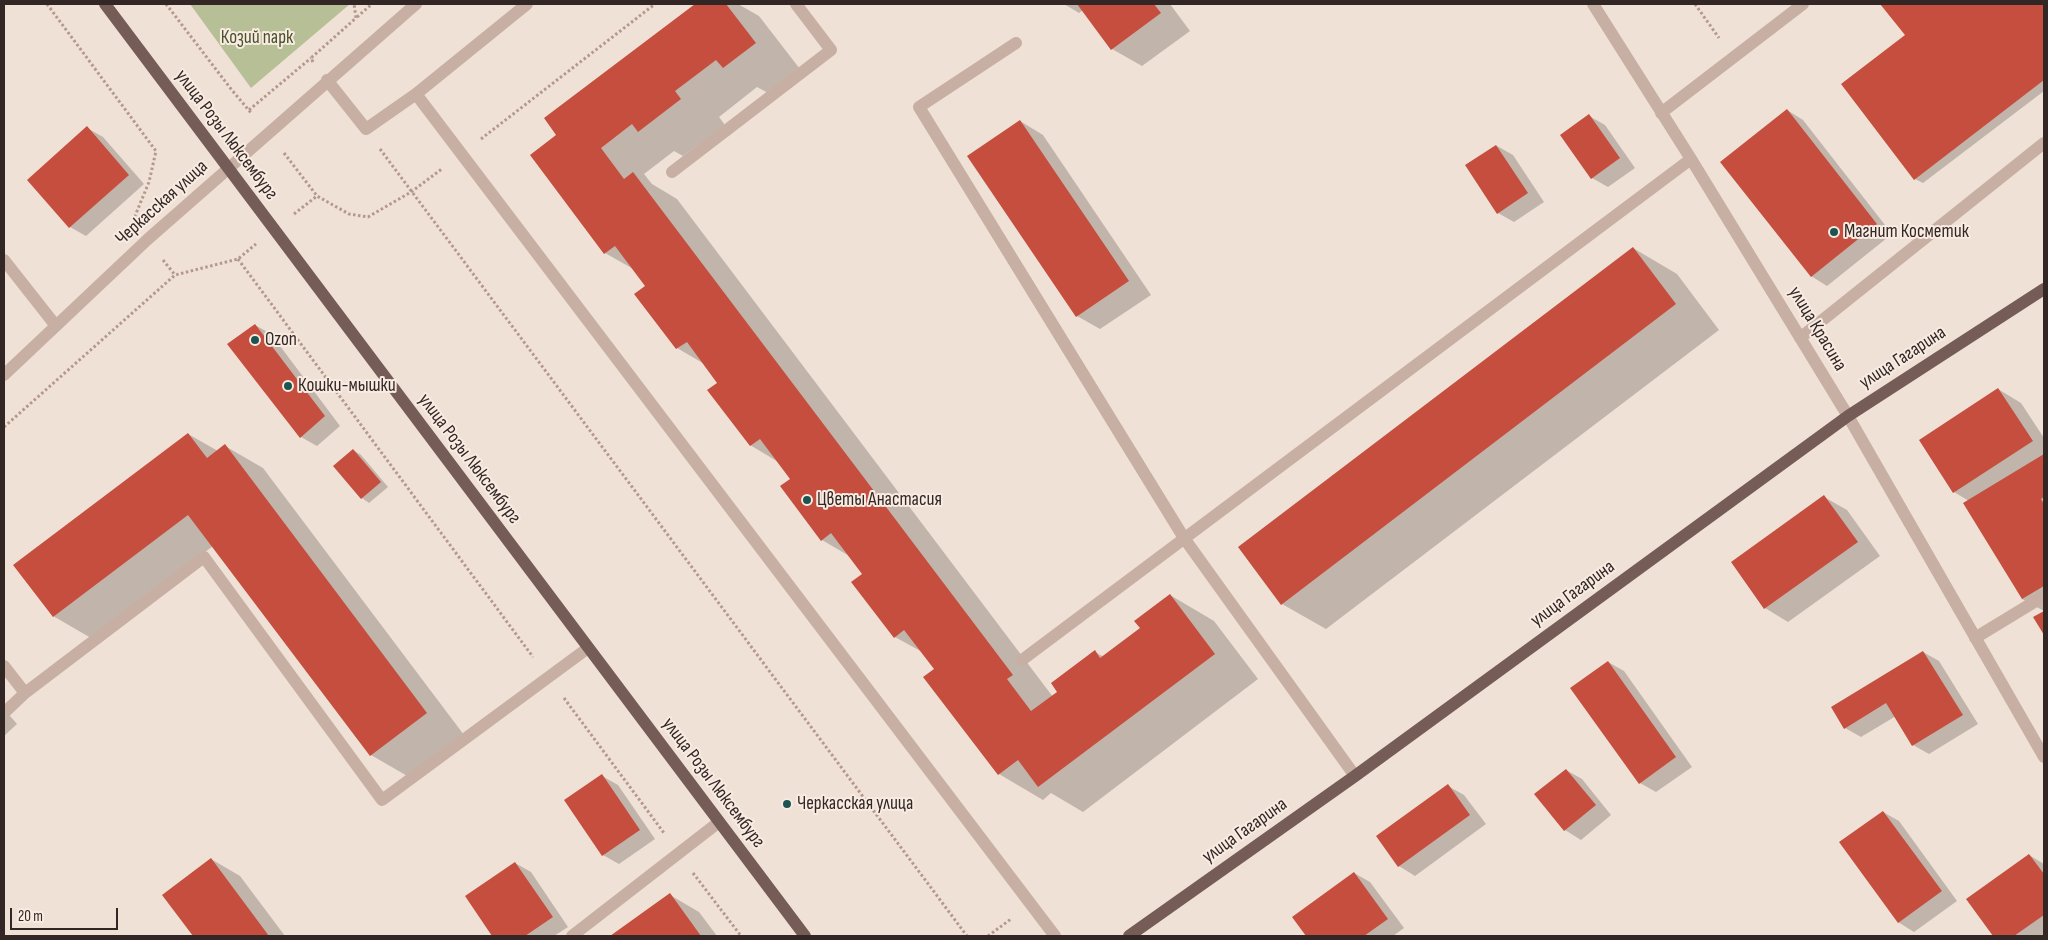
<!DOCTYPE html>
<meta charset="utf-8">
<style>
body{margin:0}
#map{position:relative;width:2048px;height:940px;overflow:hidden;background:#f0e1d6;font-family:"Sofia Sans Condensed",sans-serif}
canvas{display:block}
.frame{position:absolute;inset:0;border:5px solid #332725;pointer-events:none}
.scale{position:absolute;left:10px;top:908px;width:108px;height:22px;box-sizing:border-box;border:2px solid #332725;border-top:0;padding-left:6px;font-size:15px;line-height:18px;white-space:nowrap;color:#332725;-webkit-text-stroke:4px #f8ebe2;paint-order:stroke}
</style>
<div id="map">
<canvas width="2048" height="940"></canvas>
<div class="frame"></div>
<div class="scale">20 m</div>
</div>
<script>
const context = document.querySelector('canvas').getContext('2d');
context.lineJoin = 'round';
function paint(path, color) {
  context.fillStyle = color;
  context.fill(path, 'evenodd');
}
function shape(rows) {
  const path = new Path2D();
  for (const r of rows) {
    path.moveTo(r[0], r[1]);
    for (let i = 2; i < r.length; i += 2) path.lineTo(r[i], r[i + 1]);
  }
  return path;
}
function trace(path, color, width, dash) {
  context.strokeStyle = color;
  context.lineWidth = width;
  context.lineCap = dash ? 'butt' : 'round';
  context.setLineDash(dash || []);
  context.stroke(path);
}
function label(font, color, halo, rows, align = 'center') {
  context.font = font + ' "Sofia Sans Condensed",sans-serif';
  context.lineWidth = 4;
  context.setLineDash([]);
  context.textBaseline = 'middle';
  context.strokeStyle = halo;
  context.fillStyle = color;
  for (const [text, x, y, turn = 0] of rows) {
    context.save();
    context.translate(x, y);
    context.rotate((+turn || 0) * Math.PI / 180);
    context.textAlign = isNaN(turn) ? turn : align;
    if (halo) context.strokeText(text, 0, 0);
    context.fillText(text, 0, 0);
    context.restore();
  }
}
paint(shape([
 [190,4,350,4,251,88]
]), '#b7bf97');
paint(shape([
 [697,4,738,4,759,16,800,69,768,93,757,87,719,117,725,125,683,156,674,151,644,174,652,184,677,199,1053,697,1095,652,1104,657,1142,628,1170,595,1214,621,1258,679,1083,812,1051,793,1043,800,999,774,936,669,924,653,895,637,864,574,851,557,822,540,792,479,780,463,750,445,719,383,706,365,677,348,636,294,647,286,635,270,605,253,558,135,546,118],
 [1064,4,1170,4,1190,31,1142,66,1112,49,1083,10,1079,13],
 [1882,4,2044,4,2044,91,1923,183,1915,179,1906,36],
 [1787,110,1803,120,1892,234,1827,286,1811,276],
 [1589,116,1605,125,1635,168,1608,187,1592,178],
 [1020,121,1043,135,1151,295,1100,329,1077,316],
 [87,128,103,137,144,184,86,236,70,227],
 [1497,146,1513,155,1544,202,1514,222,1498,213],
 [1633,248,1677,274,1719,330,1326,629,1282,604],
 [255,325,271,334,340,426,317,446,301,437],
 [1998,389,2021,403,2044,438,2044,611,2022,599,1969,501,1954,492],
 [188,434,218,451,225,446,263,468,464,735,409,777,371,755,213,546,91,638,53,616],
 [353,450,361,455,388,487,369,503,362,498],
 [1824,497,1847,510,1880,556,1788,622,1765,608],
 [1923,652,1939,661,1978,724,1929,754,1913,745,1896,716,1861,737,1845,728],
 [1608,662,1624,671,1692,767,1656,792,1640,783],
 [4,709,17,724,4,736],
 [1566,770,1582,779,1611,815,1581,840,1565,830],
 [602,776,618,785,655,839,619,864,603,855],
 [1448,786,1464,795,1486,824,1415,876,1399,866,1378,837],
 [1883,812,1899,821,1957,901,1914,932,1898,922],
 [2029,855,2044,864,2044,935,1995,936,1968,899],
 [211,859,240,876,285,936,194,936,164,895],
 [515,863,531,872,568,927,554,936,494,936,467,896],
 [1354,873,1370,882,1404,928,1393,936,1308,936,1294,917],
 [670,895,699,912,717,936,613,936]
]), '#0003');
paint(shape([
 [695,4,726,4,756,43,723,68,716,60,675,91,681,99,638,132,632,124,601,148,624,179,633,172,1013,675,1007,679,1031,711,1057,692,1051,683,1095,650,1100,658,1140,628,1134,621,1170,594,1215,654,1038,787,1018,760,998,775,923,677,934,669,904,630,894,638,851,582,862,574,831,533,821,541,780,486,790,479,760,439,750,446,707,390,717,383,687,342,676,349,634,294,645,286,615,246,604,254,530,155,556,135,544,118],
 [1077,4,1154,4,1161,13,1111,50],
 [1880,4,2044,4,2044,80,1914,180,1841,84,1905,35],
 [1787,109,1877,224,1811,277,1720,162],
 [1589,114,1620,158,1591,179,1560,135],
 [1020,120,1129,281,1076,317,967,156],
 [87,126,129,175,69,228,27,180],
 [1496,145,1528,193,1497,214,1465,165],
 [1633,247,1676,304,1281,605,1238,547],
 [255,324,325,416,300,438,227,344],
 [1998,388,2033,441,1953,493,1919,440],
 [188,433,207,458,225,444,427,713,370,756,188,515,53,617,13,565],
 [353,449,381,482,361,499,333,466],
 [2044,454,2044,497,2041,499,2044,504,2044,586,2022,599,1963,503],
 [1824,495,1858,542,1764,609,1731,562],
 [2044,611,2044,635,2033,617],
 [1923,651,1963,715,1912,746,1886,703,1844,729,1831,707],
 [1608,661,1676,757,1639,784,1570,688],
 [1566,769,1596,805,1564,831,1534,794],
 [602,774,640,830,602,856,564,800],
 [1448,784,1470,815,1398,867,1376,836],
 [1883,811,1942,891,1898,923,1839,842],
 [2029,854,2044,874,2044,915,2014,936,1993,936,1966,899],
 [211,858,269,936,193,936,162,895],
 [515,862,553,917,525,936,492,936,465,896],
 [1354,872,1388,919,1364,936,1306,936,1292,917],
 [670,893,701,936,610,936]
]), '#c64e3f');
trace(shape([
 [47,4,156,151,149,182,135,216],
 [166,4,231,89,252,114],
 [1695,4,1719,38],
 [357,17,372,4],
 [313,62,311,58,356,18,354,4],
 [249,110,311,58],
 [481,139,655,4],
 [380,149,967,936],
 [284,153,317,196,349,214,368,217,411,192,443,168],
 [294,214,317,196],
 [238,259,533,657],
 [163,260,175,275],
 [4,427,175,275,238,259,256,244],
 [564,698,664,833],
 [693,873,741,936],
 [988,936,1011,919]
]), '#b4988d', 3, [2.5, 2.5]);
trace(shape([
 [1593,4,1691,159,1848,416,2044,757],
 [1016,43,919,107,1184,538,1355,776],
 [327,80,366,129,416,94,1055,936],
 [416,94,527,4],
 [1661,113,1803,4],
 [672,172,831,50,796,4],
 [4,260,56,326],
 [1800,338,2044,143],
 [4,375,148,239,416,4],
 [1975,638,2044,596],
 [1022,660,1691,159],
 [4,666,25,693,204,557,382,800,588,648],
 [4,713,25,693],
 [572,936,719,822]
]), '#c8afa3', 12);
trace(shape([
 [105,4,805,936],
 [1129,936,1355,776,1848,416,2044,289]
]), '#755c56', 12);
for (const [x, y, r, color] of [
 [1834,232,5,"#1b5450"],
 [255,340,5,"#1b5450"],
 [288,386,5,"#1b5450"],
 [807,500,5,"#1b5450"],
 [787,804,5,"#1b5450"]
]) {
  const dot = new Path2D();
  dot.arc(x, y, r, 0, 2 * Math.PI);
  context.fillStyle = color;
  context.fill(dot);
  trace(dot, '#f8ebe2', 2);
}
label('19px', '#485129', '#f8ebe2', [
 ["Козий парк",257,38]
]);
label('19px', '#332725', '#f8ebe2', [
 ["улица Розы Люксембург",226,135,53],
 ["Черкасская улица",162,203,-42],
 ["улица Красина",1817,329,59],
 ["улица Гагарина",1903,358,-33],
 ["улица Розы Люксембург",469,459,53],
 ["улица Гагарина",1573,594,-36],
 ["улица Розы Люксембург",713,783,53],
 ["улица Гагарина",1245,831,-35]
]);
label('19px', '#332725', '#f8ebe2', [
 ["Магнит Косметик",1844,232],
 ["Ozon",265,340],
 ["Кошки-мышки",298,386],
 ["Цветы Анастасия",817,500],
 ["Черкасская улица",797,804]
], 'left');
</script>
